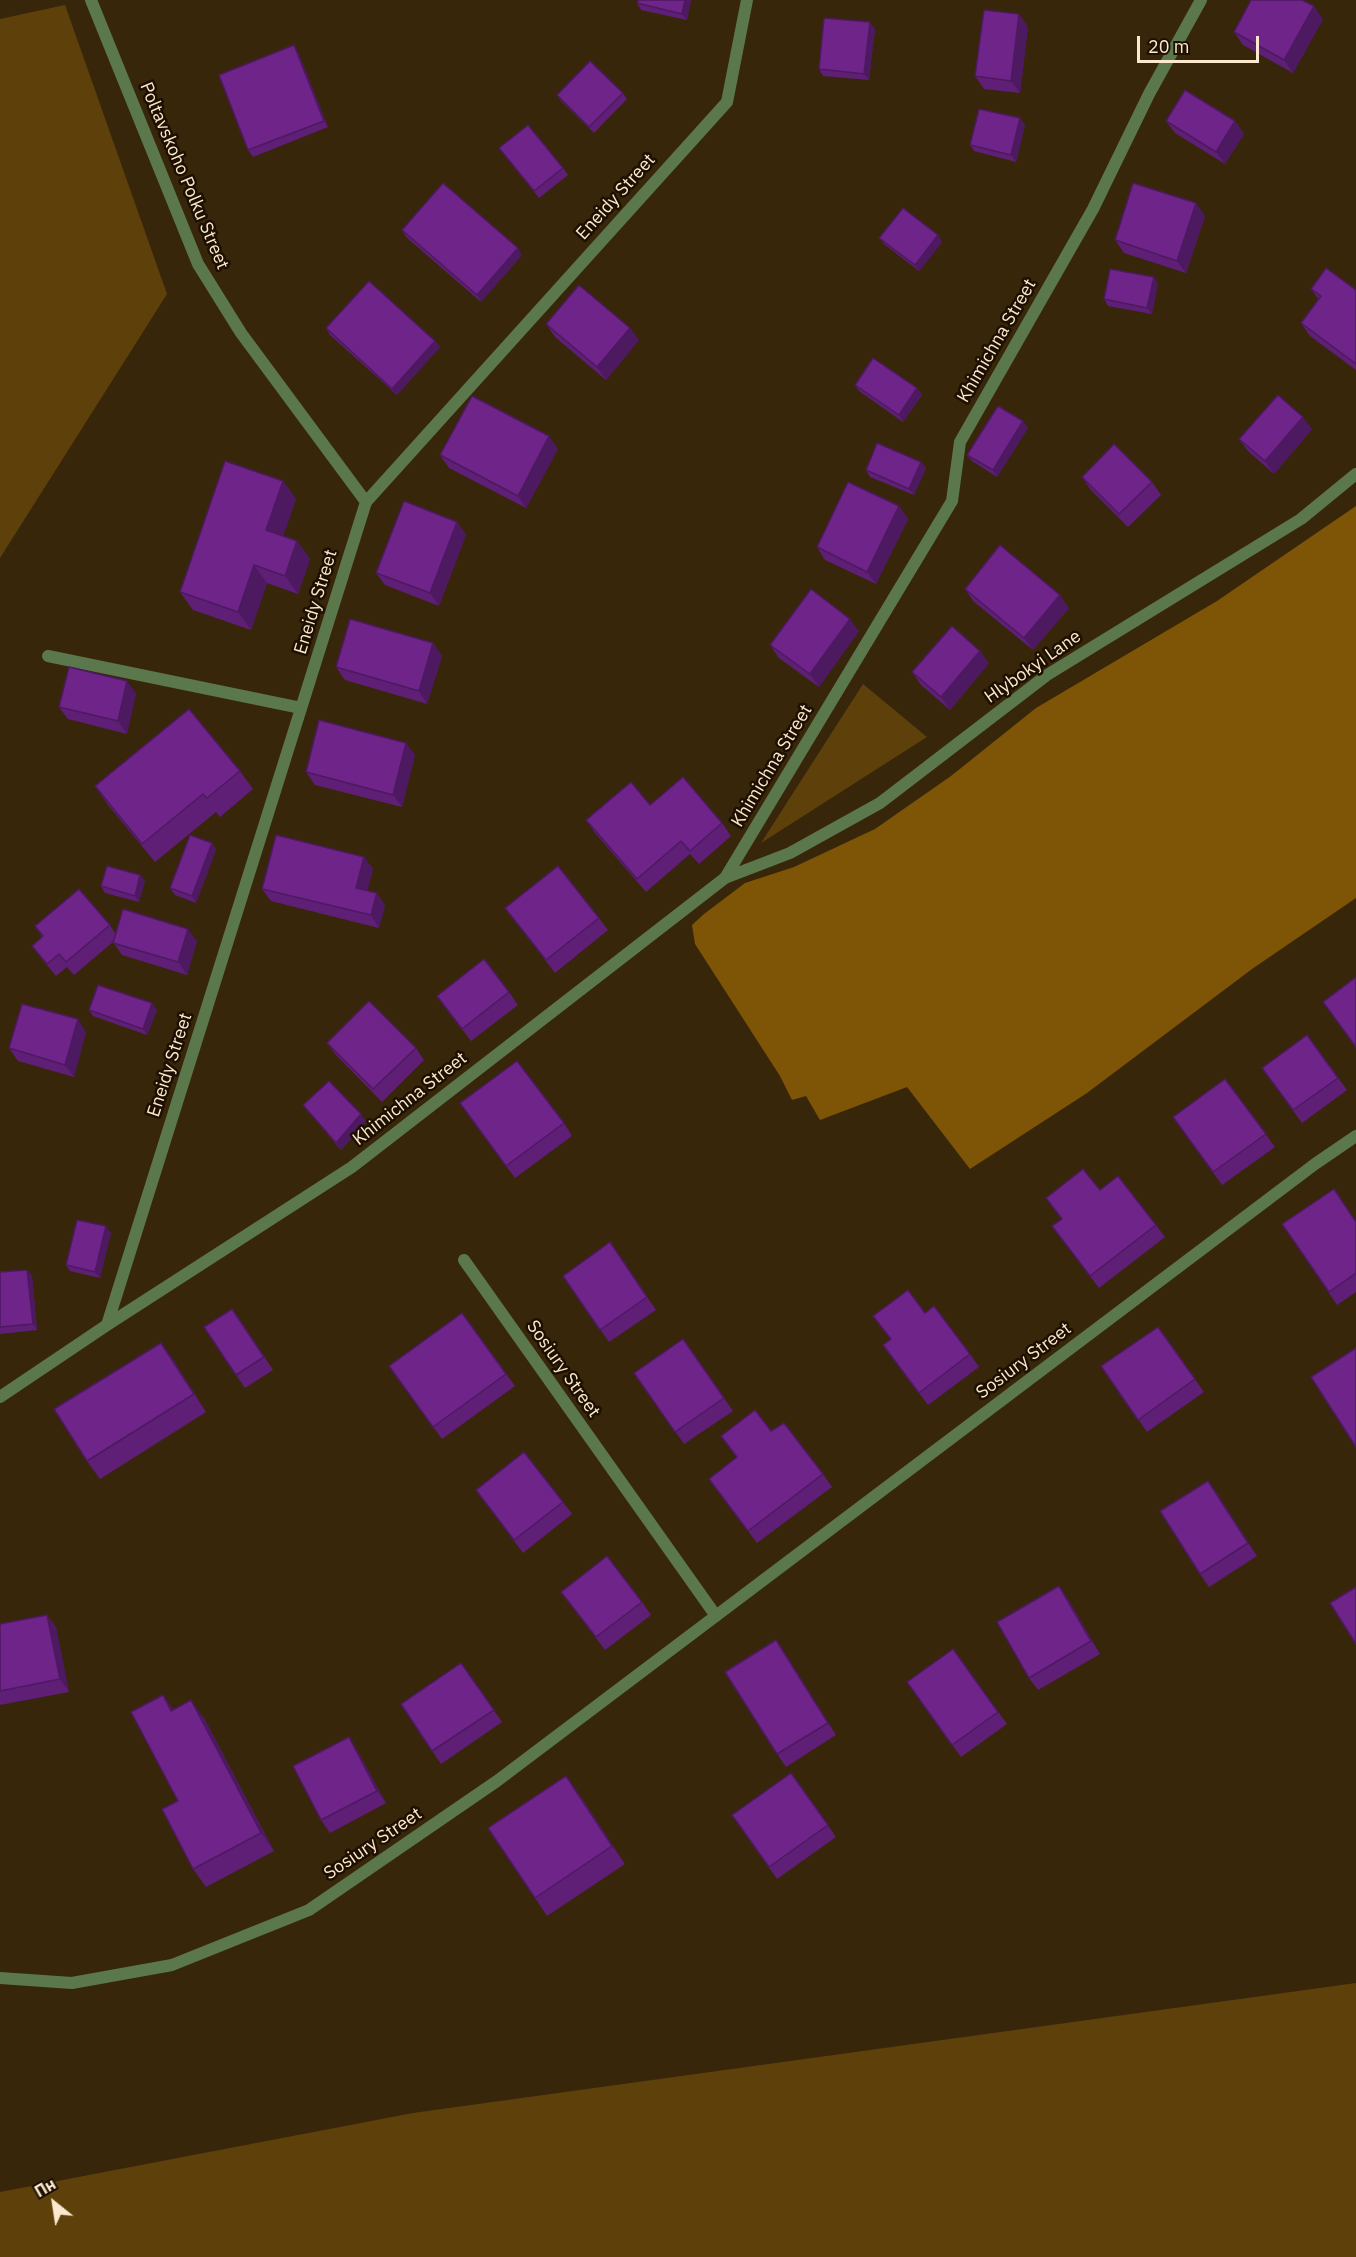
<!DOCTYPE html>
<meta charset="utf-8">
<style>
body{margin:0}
#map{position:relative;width:1356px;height:2257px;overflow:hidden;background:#38260b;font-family:"IBM Plex Sans",sans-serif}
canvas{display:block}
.north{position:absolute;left:24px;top:2173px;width:60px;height:60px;-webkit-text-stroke:4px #1d1000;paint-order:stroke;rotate:330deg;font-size:16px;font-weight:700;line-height:24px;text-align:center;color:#fbe8ce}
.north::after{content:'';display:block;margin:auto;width:21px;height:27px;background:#fbe8ce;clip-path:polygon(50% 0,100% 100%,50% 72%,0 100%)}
.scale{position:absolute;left:1137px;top:36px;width:122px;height:27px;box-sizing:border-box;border:3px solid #fbe8ce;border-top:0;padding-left:8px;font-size:18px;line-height:21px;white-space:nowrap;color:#fbe8ce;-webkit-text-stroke:4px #1d1000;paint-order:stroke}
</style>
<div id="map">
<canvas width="1356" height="2257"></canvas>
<div class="north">Пн</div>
<div class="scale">20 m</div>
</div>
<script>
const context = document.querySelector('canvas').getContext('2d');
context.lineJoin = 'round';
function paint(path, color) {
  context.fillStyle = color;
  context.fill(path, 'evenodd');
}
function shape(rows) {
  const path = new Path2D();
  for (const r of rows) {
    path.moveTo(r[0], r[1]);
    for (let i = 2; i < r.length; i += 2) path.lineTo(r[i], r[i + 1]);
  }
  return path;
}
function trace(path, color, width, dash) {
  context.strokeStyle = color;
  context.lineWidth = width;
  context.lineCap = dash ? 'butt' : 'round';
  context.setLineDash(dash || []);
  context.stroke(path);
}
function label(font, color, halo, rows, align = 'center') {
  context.font = font + ' "IBM Plex Sans",sans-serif';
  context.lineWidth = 5;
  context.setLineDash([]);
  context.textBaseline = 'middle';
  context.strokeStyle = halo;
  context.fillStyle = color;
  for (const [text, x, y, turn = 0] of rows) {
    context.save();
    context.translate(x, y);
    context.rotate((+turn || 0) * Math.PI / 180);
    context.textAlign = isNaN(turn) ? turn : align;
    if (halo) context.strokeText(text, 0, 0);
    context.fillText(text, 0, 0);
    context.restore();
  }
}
paint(shape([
 [65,5,167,294,0,558,0,19],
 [863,684,927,737,761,843],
 [1356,1983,1356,2257,0,2257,0,2192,413,2113]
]), '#5e400b');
paint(shape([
 [1356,506,1356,898,1252,969,1087,1093,970,1169,907,1087,820,1120,806,1096,792,1100,780,1076,695,944,692,925,704,914,745,883,794,867,875,829,951,776,1036,708,1217,601]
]), '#7e5506');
trace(shape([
 [48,656,301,708]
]), '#5b784c', 12);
trace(shape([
 [91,0,198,264,241,333,366,502],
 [725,878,790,853,880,803,1047,675,1301,519,1356,474],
 [464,1260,716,1616],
 [107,1325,366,502,727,102,747,0],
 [0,1397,107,1325,352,1167,725,878,952,501,960,442,1093,209,1149,94,1201,0],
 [0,1978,72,1983,172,1965,309,1910,497,1781,1315,1164,1356,1136]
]), '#5b784c', 12);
paint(shape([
 [691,0,687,20,641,10,637,3],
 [1019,14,1028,27,1020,93,984,89,975,76],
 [1323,19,1293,73,1243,45,1234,32],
 [875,29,869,80,823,76,819,69],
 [298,52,328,127,253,157,248,150],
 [623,93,627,99,594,133,561,101,557,95],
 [1166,121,1235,121,1244,134,1225,164,1175,133],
 [1025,125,1016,162,974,151,970,145],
 [499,148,563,168,568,175,539,198],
 [1205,216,1186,273,1124,253,1115,240],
 [402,230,522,255,481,302,406,237],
 [938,235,942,242,919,271,884,244,879,238],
 [1158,283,1152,314,1108,306,1104,299],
 [1311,289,1356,290,1356,370,1310,336,1301,323,1319,300],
 [546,324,639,340,606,380,555,337],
 [326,328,435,341,440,347,397,395,330,335],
 [855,385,917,388,922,395,903,422,859,391],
 [1023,421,1028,428,997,477,972,461,967,455],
 [1312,429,1274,474,1248,451,1239,439],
 [558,449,526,508,449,468,440,455],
 [921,462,926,468,914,495,870,477,866,470],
 [1082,477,1152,482,1161,495,1128,527,1090,489],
 [283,481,296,499,283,536,297,541,310,559,298,594,267,583,251,630,193,610,180,592],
 [899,506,908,519,876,584,825,560,817,547],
 [457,522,466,535,439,606,385,585,376,573],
 [965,589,1069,608,1033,650,973,601],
 [859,631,819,687,779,658,770,645],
 [433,643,442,656,427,704,345,680,336,667],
 [989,663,950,710,921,685,912,672],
 [136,693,127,734,68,719,59,707],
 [415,755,402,807,315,785,306,772],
 [240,771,253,789,220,817,216,812,155,862,108,805,95,786],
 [650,805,722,823,731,836,699,864,690,854,646,892,595,833,586,820],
 [212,843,216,850,196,903,175,895,170,888],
 [364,857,373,869,367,891,377,893,385,906,379,928,271,901,262,889],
 [145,881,139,902,105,893,101,886],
 [505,908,599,918,608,930,555,973],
 [110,925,115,933,197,941,187,975,122,955,113,942,74,975,67,967,56,976,41,958,32,946,42,937,35,926],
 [509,992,518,1005,471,1041,437,996],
 [89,1010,157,1010,147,1035,93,1016],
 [86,1032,74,1077,18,1061,9,1048],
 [1307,1035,1347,1090,1302,1123,1262,1068],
 [327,1043,416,1048,424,1060,382,1102,336,1055],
 [1225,1079,1275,1147,1222,1185,1173,1117],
 [303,1105,366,1121,341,1150],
 [469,1116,564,1123,572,1136,515,1178],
 [1100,1190,1156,1225,1165,1237,1099,1288,1052,1226,1062,1219,1046,1198],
 [1356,1221,1356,1292,1337,1305,1282,1224],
 [111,1233,100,1278,70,1271,66,1265],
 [610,1242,656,1310,609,1342,563,1276],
 [27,1270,32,1276,37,1330,0,1334,0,1272],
 [462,1313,515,1386,442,1439,389,1366],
 [925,1313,970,1354,979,1367,928,1405,883,1345,890,1339,873,1316],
 [241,1321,273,1370,245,1388,236,1375],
 [1158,1327,1204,1392,1147,1432,1101,1366],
 [683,1339,733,1411,684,1444,634,1373],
 [161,1343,174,1361,206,1412,100,1479,87,1461],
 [771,1431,823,1474,832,1487,757,1543,709,1479,737,1458,721,1436],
 [1208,1481,1257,1556,1209,1587,1200,1574],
 [476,1490,563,1502,572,1514,523,1553],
 [561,1592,642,1602,651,1615,605,1650],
 [1068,1599,1100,1654,1038,1690,1029,1678],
 [47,1615,56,1627,69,1692,0,1705,0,1624],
 [776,1640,836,1735,786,1767,777,1754],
 [953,1649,1007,1724,961,1757,907,1682],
 [461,1663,502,1722,441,1764,401,1704],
 [163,1695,173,1710,204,1718,274,1851,206,1887,193,1869,178,1801],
 [357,1750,386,1803,330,1833,321,1820],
 [791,1773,836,1837,777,1879,732,1815],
 [579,1794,625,1864,547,1916,535,1898]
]), '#5f1f76');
paint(shape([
 [685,0,691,0,687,20,682,14],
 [1314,6,1323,19,1293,73,1284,60],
 [1019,14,1028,27,1020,93,1011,81],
 [870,22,875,29,869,80,864,74],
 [294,45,298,52,328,127,324,121],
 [1020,118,1025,125,1016,162,1011,155],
 [1235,121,1244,134,1225,164,1216,152],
 [1196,203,1205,216,1186,273,1177,261],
 [938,235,942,242,919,271,915,265],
 [518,248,522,255,481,302,477,295],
 [1154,277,1158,283,1152,314,1147,308],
 [630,328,639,340,606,380,597,367],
 [435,341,440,347,397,395,392,389],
 [917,388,922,395,903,422,899,415],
 [1303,417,1312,429,1274,474,1265,461],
 [1023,421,1028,428,997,477,993,470],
 [549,436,558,449,526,508,518,496],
 [921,462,926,468,914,495,909,489],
 [283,481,296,499,279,548,266,530],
 [899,506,908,519,876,584,867,572],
 [457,522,466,535,439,606,430,593],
 [297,541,310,559,298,594,285,576],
 [254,565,267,583,251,630,238,612],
 [1060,595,1069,608,1033,650,1024,638],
 [850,619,859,631,819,687,810,674],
 [433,643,442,656,427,704,419,691],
 [980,651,989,663,950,710,941,697],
 [127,681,136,693,127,734,118,721],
 [406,743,415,755,402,807,393,795],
 [212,843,216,850,196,903,192,896],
 [364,857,373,869,365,900,356,888],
 [140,875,145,881,139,902,135,896],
 [377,893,385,906,379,928,371,915],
 [188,929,197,941,187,975,178,962],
 [152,1003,157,1010,147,1035,143,1029],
 [78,1019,86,1032,74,1077,65,1065],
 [361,1114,366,1121,341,1150,336,1143],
 [106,1226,111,1233,100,1278,95,1272],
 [27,1270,32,1276,37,1330,33,1324],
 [161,1343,174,1361,206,1412,194,1394],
 [1208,1481,1217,1493,1257,1556,1248,1543],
 [1059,1586,1068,1599,1100,1654,1091,1641],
 [47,1615,56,1627,69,1692,60,1679],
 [776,1640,785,1653,836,1735,828,1723],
 [163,1695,176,1713,171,1711],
 [191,1700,204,1718,274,1851,261,1833],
 [349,1737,357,1750,386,1803,377,1791],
 [566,1776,579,1794,625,1864,612,1846]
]), '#4d1960');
const building = shape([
 [638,0,685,0,682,14,637,3,638,0],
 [1251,0,1302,0,1314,6,1284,60,1234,32,1251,0],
 [984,10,1019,14,1011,81,975,76,984,10],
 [824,18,870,22,864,74,819,69,824,18],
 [294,45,324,121,248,150,219,75,294,45],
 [590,61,623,93,589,127,557,95,590,61],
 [1185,90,1235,121,1216,152,1166,121,1185,90],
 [979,109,1020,118,1011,155,970,145,979,109],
 [528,125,563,168,534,191,499,148,528,125],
 [443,183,518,248,477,295,402,230,443,183],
 [1133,183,1196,203,1177,261,1115,240,1133,183],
 [903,208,938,235,915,265,879,238,903,208],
 [1326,268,1356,290,1356,364,1301,323,1321,296,1311,289,1326,268],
 [1110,269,1154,277,1147,308,1104,299,1110,269],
 [369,281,435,341,392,389,326,328,369,281],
 [579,285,630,328,597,367,546,324,579,285],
 [873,358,917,388,899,415,855,385,873,358],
 [1278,395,1303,417,1265,461,1239,439,1278,395],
 [472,396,549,436,518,496,440,455,472,396],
 [998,406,1023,421,993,470,967,455,998,406],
 [877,443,921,462,909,489,866,470,877,443],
 [1114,444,1152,482,1119,514,1082,477,1114,444],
 [225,461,283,481,266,530,297,541,285,576,254,565,238,612,180,592,225,461],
 [848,482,899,506,867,572,817,547,848,482],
 [404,501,457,522,430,593,376,573,404,501],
 [1000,545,1060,595,1024,638,965,589,1000,545],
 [811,589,850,619,810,674,770,645,811,589],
 [350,619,433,643,419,691,336,667,350,619],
 [952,626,980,651,941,697,912,672,952,626],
 [69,667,127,681,118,721,59,707,69,667],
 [189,709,240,771,207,798,203,794,142,844,95,786,189,709],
 [319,720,406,743,393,795,306,772,319,720],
 [683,777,722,823,690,851,681,841,637,879,586,820,631,782,650,805,683,777],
 [190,835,212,843,192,896,170,888,190,835],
 [276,835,364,857,356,888,377,893,371,915,262,889,276,835],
 [107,866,140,875,135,896,101,886,107,866],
 [558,866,599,918,546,960,505,908,558,866],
 [79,889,110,925,66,962,59,954,47,964,32,946,43,936,35,926,79,889],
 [123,909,188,929,178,962,113,943,123,909],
 [484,959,509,992,462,1029,437,996,484,959],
 [1356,977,1356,1047,1323,1002,1356,977],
 [98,985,152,1003,143,1029,89,1010,98,985],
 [369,1001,416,1048,373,1089,327,1043,369,1001],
 [22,1004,78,1019,65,1065,9,1048,22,1004],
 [1307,1035,1338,1078,1293,1110,1262,1068,1307,1035],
 [517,1061,564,1123,506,1166,460,1103,517,1061],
 [1225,1079,1266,1134,1213,1172,1173,1117,1225,1079],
 [329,1081,361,1114,336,1143,303,1105,329,1081],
 [1083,1169,1100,1190,1118,1176,1156,1225,1090,1276,1052,1226,1062,1219,1046,1198,1083,1169],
 [1334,1189,1356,1222,1356,1273,1329,1292,1282,1224,1334,1189],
 [77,1220,106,1226,95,1272,66,1265,77,1220],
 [610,1242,647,1297,600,1330,563,1276,610,1242],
 [27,1270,33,1324,0,1327,0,1272,27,1270],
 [908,1290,925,1313,934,1306,970,1354,919,1393,883,1345,891,1339,873,1316,908,1290],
 [232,1309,264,1357,236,1375,204,1327,232,1309],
 [462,1313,506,1374,433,1427,389,1366,462,1313],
 [1158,1327,1195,1379,1138,1420,1101,1366,1158,1327],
 [683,1339,724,1398,675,1432,634,1373,683,1339],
 [161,1343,194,1394,87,1461,54,1409,161,1343],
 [1356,1348,1356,1447,1311,1377,1356,1348],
 [755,1410,771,1431,784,1423,823,1474,748,1531,709,1479,737,1457,721,1436,755,1410],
 [524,1452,563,1502,514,1540,476,1490,524,1452],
 [1208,1481,1248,1543,1200,1574,1160,1511,1208,1481],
 [607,1556,642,1602,596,1637,561,1592,607,1556],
 [1059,1586,1091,1641,1029,1678,997,1622,1059,1586],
 [1356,1587,1356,1644,1330,1603,1356,1587],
 [47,1615,60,1679,0,1691,0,1624,47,1615],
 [776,1640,828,1723,777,1754,725,1672,776,1640],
 [953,1649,998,1712,952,1745,907,1682,953,1649],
 [461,1663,494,1710,432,1751,401,1704,461,1663],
 [163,1695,171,1711,191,1700,261,1833,193,1869,162,1809,178,1801,131,1712,163,1695],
 [349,1737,377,1791,321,1820,293,1766,349,1737],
 [791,1773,828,1825,769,1867,732,1815,791,1773],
 [566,1776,612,1846,535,1898,488,1828,566,1776]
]);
paint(building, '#6e2489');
trace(building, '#4d1960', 1.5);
label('18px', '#fbe8ce', '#1d1000', [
 ["Poltavskoho Polku Street",184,176,67],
 ["Eneidy Street",616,197,-48],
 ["Khimichna Street",997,341,-60],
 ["Eneidy Street",316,602,-73],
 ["Hlybokyi Lane",1033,667,-35],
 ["Khimichna Street",772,766,-59],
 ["Eneidy Street",170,1065,-72],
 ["Khimichna Street",410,1099,-38],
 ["Sosiury Street",1024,1361,-37],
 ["Sosiury Street",563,1369,55],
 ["Sosiury Street",373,1844,-34]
]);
</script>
